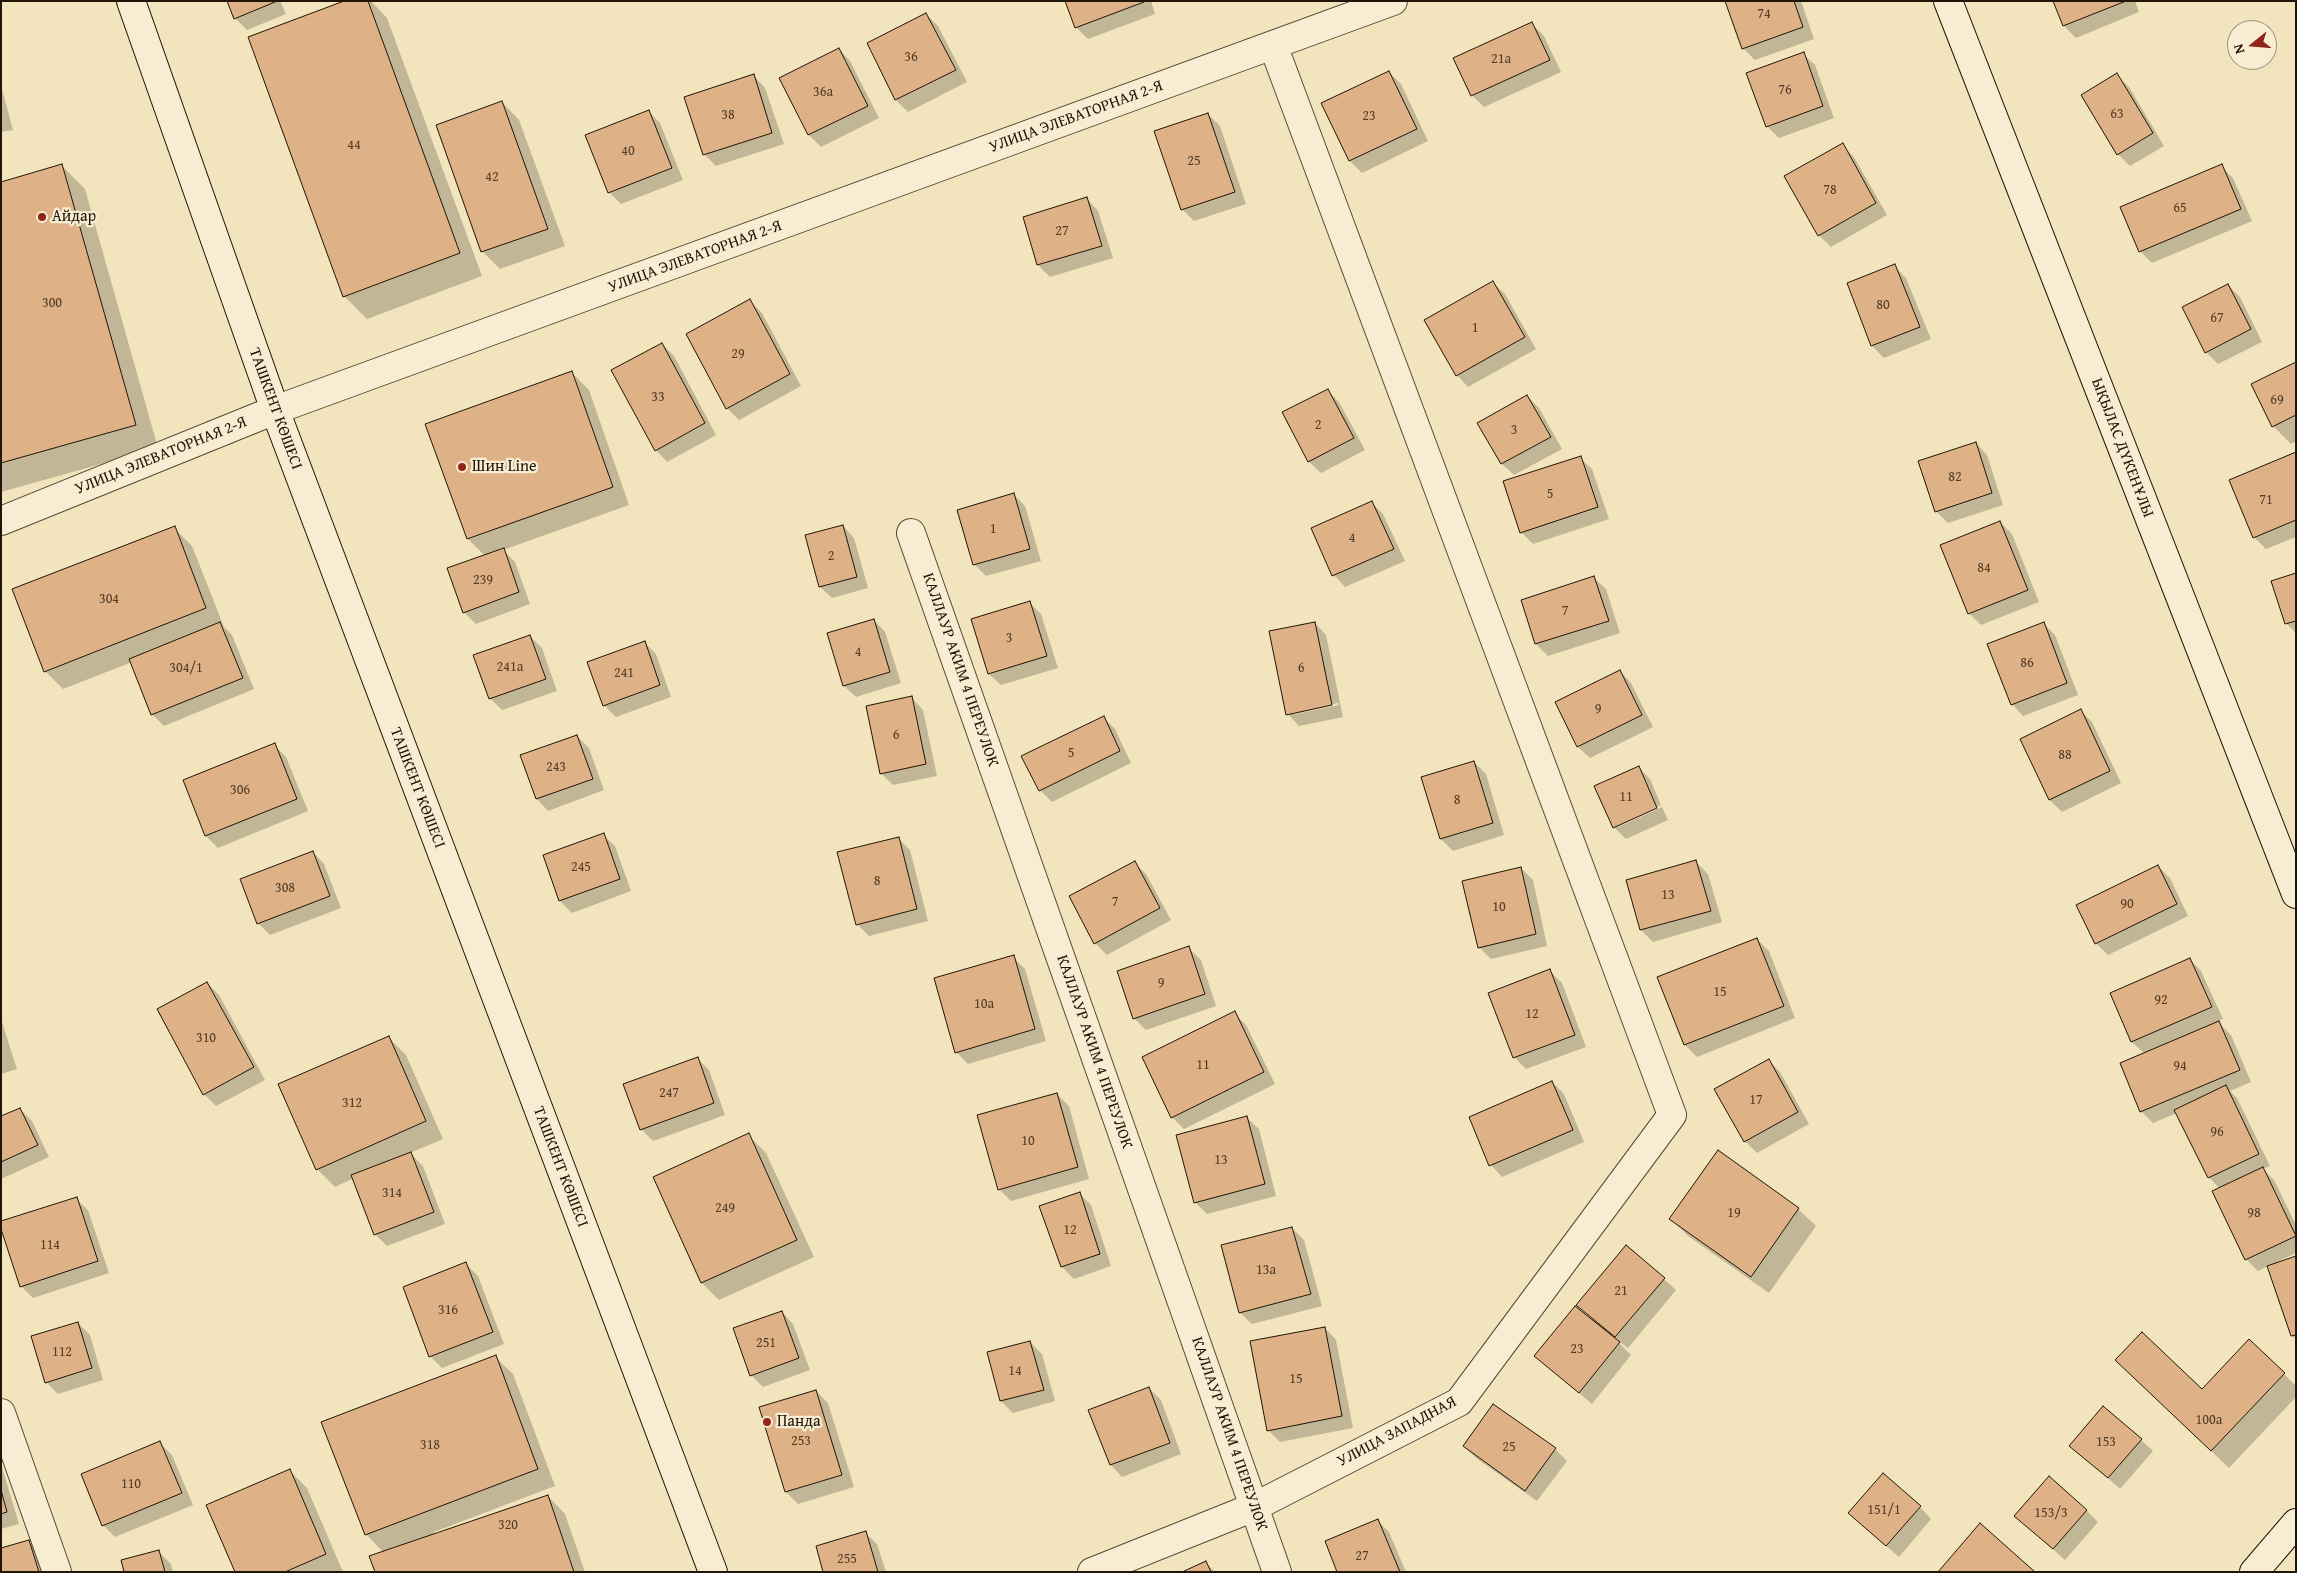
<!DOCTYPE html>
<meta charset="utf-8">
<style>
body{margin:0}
#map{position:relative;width:2297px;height:1573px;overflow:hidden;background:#f2e4bc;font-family:"Gentium Book Plus",serif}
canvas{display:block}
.frame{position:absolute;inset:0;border:2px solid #201507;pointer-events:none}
.north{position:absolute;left:2227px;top:20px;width:50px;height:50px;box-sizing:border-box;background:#f7edd3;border:1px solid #a19781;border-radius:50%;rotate:253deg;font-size:14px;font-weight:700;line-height:20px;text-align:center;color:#201507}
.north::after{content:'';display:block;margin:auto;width:18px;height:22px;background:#8f2418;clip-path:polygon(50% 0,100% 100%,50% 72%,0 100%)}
</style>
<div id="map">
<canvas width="2297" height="1573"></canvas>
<div class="frame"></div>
<div class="north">N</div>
</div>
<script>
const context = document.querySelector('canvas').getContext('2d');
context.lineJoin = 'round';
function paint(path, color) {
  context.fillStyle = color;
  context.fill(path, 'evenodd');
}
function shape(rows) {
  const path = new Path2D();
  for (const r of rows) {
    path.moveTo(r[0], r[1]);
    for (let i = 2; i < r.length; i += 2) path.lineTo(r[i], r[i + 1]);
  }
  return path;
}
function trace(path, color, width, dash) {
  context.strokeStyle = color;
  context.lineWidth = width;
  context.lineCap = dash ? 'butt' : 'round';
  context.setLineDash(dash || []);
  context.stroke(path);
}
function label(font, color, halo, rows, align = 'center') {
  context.font = font + ' "Gentium Book Plus",serif';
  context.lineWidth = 4.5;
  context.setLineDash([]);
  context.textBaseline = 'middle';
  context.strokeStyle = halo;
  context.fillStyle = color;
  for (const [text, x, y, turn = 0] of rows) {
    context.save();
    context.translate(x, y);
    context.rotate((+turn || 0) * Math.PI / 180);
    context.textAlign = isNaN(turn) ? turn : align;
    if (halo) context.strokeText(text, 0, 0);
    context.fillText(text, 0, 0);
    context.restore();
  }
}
paint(shape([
 [228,1,280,1,286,14,247,30,235,18],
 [348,1,371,1,387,18,482,276,367,319,344,296],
 [1066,1,1151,1,1155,14,1088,39,1076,27],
 [1726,1,1801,1,1814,39,1755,60,1743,48],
 [2054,1,2135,1,2139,12,2076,38,2064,26],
 [926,14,938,26,967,82,908,112,896,100,868,44],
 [1532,24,1544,36,1561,72,1484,107,1472,95],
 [839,49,850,61,879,118,821,147,809,135,781,79],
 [1803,54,1815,65,1834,118,1779,138,1767,126],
 [1389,72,1401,84,1428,141,1362,173,1350,161,1323,104],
 [2117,75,2129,87,2164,146,2130,166,2118,154],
 [754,76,765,88,784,144,716,166,704,154],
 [1,85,13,130,1,132],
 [502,102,519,120,565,246,500,269,483,252,437,125],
 [648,111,660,123,683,180,621,204,609,192],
 [1208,114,1220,126,1246,204,1194,221,1182,209],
 [1842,145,1854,157,1887,215,1831,247,1819,235],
 [62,166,85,189,158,448,1,492,1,183],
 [2221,166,2233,178,2252,221,2152,263,2140,251],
 [1087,199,1098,211,1113,258,1050,277,1038,265,1024,218],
 [1894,266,1906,278,1931,339,1884,358,1872,346,1848,284],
 [1493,283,1505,294,1536,349,1468,387,1457,375],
 [2228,285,2240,297,2262,342,2218,364,2206,352],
 [750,301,762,313,801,386,739,420,727,408],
 [662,344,674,356,716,435,667,462,656,450],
 [2296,364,2296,441,2291,444,2273,426],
 [572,373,589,390,629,505,503,550,515,562,530,604,476,624,464,612,485,556,468,539],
 [1327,390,1339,402,1365,450,1321,473,1309,462,1283,413],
 [1527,396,1539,408,1562,449,1514,475,1502,464,1479,423],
 [1976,443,1987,455,2003,505,1948,523,1936,511],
 [2296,454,2296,537,2266,549,2254,537],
 [1580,458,1592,469,1609,519,1533,544,1521,532],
 [1014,495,1025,506,1041,561,986,576,974,564],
 [1371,502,1383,514,1405,561,1345,587,1334,575,1313,529],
 [2000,522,2012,534,2039,602,1981,625,1969,613],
 [843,526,854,538,868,588,832,598,820,587],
 [174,528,192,546,224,627,232,635,254,689,164,726,152,714,132,662,63,689,45,671],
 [2296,574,2296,633,2286,623],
 [1594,578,1606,589,1620,633,1548,656,1536,644,1522,601],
 [1029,602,1041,614,1058,668,1001,685,989,674],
 [874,620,885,632,901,683,856,697,844,686],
 [1315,623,1326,635,1343,717,1299,726,1288,714],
 [1338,703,1339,705,1295,714,1295,712],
 [2043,623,2055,635,2078,695,2023,716,2012,704],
 [530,636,542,648,557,691,502,710,490,698],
 [644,642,656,654,671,697,616,717,604,705],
 [1620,671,1631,683,1653,727,1590,758,1578,747,1556,702],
 [912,698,923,710,937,776,893,785,881,773],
 [2081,711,2092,722,2121,783,2062,812,2050,800,2021,739],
 [1104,718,1115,729,1131,763,1052,802,1040,790],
 [577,736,589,748,604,790,548,811,537,799],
 [274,745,286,757,308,811,218,848,206,836,184,781],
 [1474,762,1486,774,1504,835,1453,851,1441,839,1422,778],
 [1638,767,1650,779,1661,805,1618,824,1618,827,1662,807,1668,820,1626,839,1614,827],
 [603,835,615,846,631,891,572,913,560,901,544,855],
 [898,838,910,850,928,921,869,936,857,924],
 [313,852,324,864,341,908,270,935,258,923],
 [1696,862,1708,874,1722,922,1653,942,1641,930,1627,881],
 [1134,863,1146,874,1171,920,1107,955,1095,943],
 [2158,866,2170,878,2188,916,2108,955,2096,943],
 [1521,868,1533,880,1547,946,1491,959,1479,947],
 [1757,939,1769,951,1795,1018,1697,1057,1685,1045,1658,978],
 [1189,948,1201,960,1216,1006,1146,1030,1134,1018],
 [1013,957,1025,969,1046,1041,968,1064,956,1052],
 [2190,959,2201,971,2223,1019,2217,1021,2231,1035,2251,1082,2230,1091,2237,1098,2270,1166,2263,1169,2274,1180,2296,1225,2296,1253,2277,1262,2278,1264,2296,1257,2296,1339,2292,1336,2268,1266,2258,1271,2246,1259,2220,1189,2209,1177,2177,1113,2153,1123,2141,1111,2145,1054,2132,1042,2111,993],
 [1550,971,1562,983,1586,1047,1526,1069,1514,1057],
 [207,983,219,995,265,1080,216,1106,204,1094],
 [1234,1013,1246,1025,1275,1084,1184,1129,1172,1117],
 [1,1019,17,1069,1,1074],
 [389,1038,406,1055,443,1139,410,1153,423,1166,445,1224,387,1246,375,1234,354,1178,335,1187,317,1169],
 [697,1058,709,1070,725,1115,653,1141,641,1129],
 [1768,1060,1780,1072,1809,1124,1757,1153,1745,1141],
 [1552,1082,1564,1094,1584,1142,1502,1177,1491,1165],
 [1057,1094,1069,1106,1089,1179,1011,1201,999,1189],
 [20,1109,32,1121,49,1157,1,1179,1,1117],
 [1247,1118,1259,1129,1276,1196,1207,1214,1195,1202],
 [748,1135,766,1153,814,1257,719,1300,702,1283],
 [1080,1194,1091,1205,1111,1266,1074,1279,1062,1267,1041,1207],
 [76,1199,88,1210,109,1273,33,1298,21,1286],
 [1798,1209,1816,1226,1769,1293,1688,1236,1671,1219],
 [1292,1228,1304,1240,1322,1306,1252,1324,1240,1313],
 [1626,1246,1676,1290,1628,1348,1620,1342,1619,1343,1631,1355,1592,1404,1536,1356,1594,1320,1578,1304],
 [466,1264,478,1276,504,1344,442,1368,430,1356],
 [782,1312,793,1324,810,1370,763,1387,751,1375],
 [78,1323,90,1335,103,1380,58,1394,46,1382],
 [1325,1328,1336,1340,1353,1428,1280,1442,1268,1430],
 [1030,1342,1042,1354,1055,1401,1013,1413,1001,1401],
 [495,1357,513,1374,555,1486,434,1532,435,1535,548,1496,565,1514,585,1572,376,1572,383,1552,366,1534],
 [2284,1374,2296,1386,2296,1397,2229,1468,2134,1378,2203,1391],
 [1149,1388,1161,1400,1181,1454,1122,1477,1111,1465],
 [816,1391,828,1403,854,1487,798,1504,786,1492,760,1408],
 [2141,1440,2153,1451,2120,1489,2071,1445],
 [160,1443,172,1455,193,1505,115,1537,104,1526,82,1475],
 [1464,1446,1555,1449,1567,1461,1537,1501,1476,1458],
 [1,1464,19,1524,1,1529],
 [289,1470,307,1488,343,1572,236,1572],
 [1920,1507,1931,1519,1899,1557,1862,1525],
 [2086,1510,2098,1522,2065,1560,2016,1516],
 [1378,1521,1389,1532,1406,1572,1338,1572],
 [865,1533,877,1544,886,1572,825,1572],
 [29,1541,41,1553,46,1572,1,1572],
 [159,1552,171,1564,173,1572,126,1572],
 [1206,1563,1215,1572,1185,1572]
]), '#0003');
const building = shape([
 [227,1,274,1,275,2,234,19,227,1],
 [344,1,368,1,460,253,343,297,248,37,344,1],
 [1065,1,1144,1,1144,2,1075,28,1065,1],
 [1725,1,1794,1,1803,27,1742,49,1725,1],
 [2053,1,2126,1,2063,26,2053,1],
 [926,13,956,70,895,100,867,43,926,13],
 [1532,22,1550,60,1471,96,1453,58,1532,22],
 [839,48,868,106,808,135,779,78,839,48],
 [1804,52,1823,106,1766,127,1746,73,1804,52],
 [1389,71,1417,129,1349,161,1321,103,1389,71],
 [2117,73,2153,133,2117,155,2081,95,2117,73],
 [754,74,772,133,703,155,684,97,754,74],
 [502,101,548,229,481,252,436,125,502,101],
 [649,110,672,168,608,193,585,135,649,110],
 [1208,113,1235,192,1181,210,1154,131,1208,113],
 [1843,143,1876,203,1818,236,1784,176,1843,143],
 [62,164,136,425,1,463,1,182,62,164],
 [2222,164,2241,209,2139,252,2120,207,2222,164],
 [1087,197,1102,246,1037,265,1023,217,1087,197],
 [1895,264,1920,327,1871,346,1847,283,1895,264],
 [1493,281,1525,337,1456,376,1424,320,1493,281],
 [2228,284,2251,329,2205,353,2182,307,2228,284],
 [750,299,790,374,726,409,686,334,750,299],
 [662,343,705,423,655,451,611,370,662,343],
 [2296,362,2296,415,2272,427,2251,384,2296,362],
 [572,371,613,487,467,539,425,424,572,371],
 [1328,389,1354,438,1308,462,1282,412,1328,389],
 [1527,395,1551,437,1501,464,1477,423,1527,395],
 [1976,442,1992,493,1935,512,1918,461,1976,442],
 [2296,452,2296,520,2253,538,2229,480,2296,452],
 [1581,456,1598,507,1520,533,1503,481,1581,456],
 [1014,493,1030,549,973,565,957,510,1014,493],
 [1372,501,1394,549,1332,576,1311,528,1372,501],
 [2000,521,2028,590,1968,614,1940,545,2000,521],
 [843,525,857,577,819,587,805,535,843,525],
 [175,526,206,608,44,672,12,589,175,526],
 [504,548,519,592,463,613,447,568,504,548],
 [2296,573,2296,621,2285,624,2271,581,2296,573],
 [1594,576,1609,621,1535,644,1521,600,1594,576],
 [1030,601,1047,656,988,674,971,619,1030,601],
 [874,619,890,672,843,686,827,633,874,619],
 [220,622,243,678,151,715,129,659,220,622],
 [1315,622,1332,705,1286,715,1269,631,1315,622],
 [2044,622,2067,683,2011,705,1987,644,2044,622],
 [530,635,546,679,489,699,473,655,530,635],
 [645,641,660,685,603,706,587,662,645,641],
 [1620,670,1642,715,1577,747,1555,702,1620,670],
 [912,696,926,764,880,774,866,706,912,696],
 [2081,709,2110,771,2049,800,2020,739,2081,709],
 [1104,716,1120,751,1039,791,1021,756,1104,716],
 [577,735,593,779,536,799,520,755,577,735],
 [275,743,297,799,205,836,183,780,275,743],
 [1474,761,1493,823,1440,839,1421,777,1474,761],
 [1639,766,1657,808,1613,828,1594,786,1639,766],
 [604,833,620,879,559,901,543,855,604,833],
 [899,837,917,909,856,925,837,852,899,837],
 [313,851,330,896,257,924,240,879,313,851],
 [1696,860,1711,911,1640,930,1626,880,1696,860],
 [1135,861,1160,908,1094,944,1069,896,1135,861],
 [2158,865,2177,904,2095,944,2076,905,2158,865],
 [1521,867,1536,934,1478,948,1462,881,1521,867],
 [1757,938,1784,1006,1684,1045,1657,977,1757,938],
 [1189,946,1205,994,1133,1019,1117,971,1189,946],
 [1014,955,1035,1029,955,1053,934,978,1014,955],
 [2190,958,2212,1007,2131,1042,2110,993,2190,958],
 [1550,969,1575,1035,1513,1058,1488,993,1550,969],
 [207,982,254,1067,203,1095,157,1009,207,982],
 [1235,1011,1264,1072,1171,1118,1142,1057,1235,1011],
 [2219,1021,2240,1070,2140,1112,2120,1063,2219,1021],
 [389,1036,426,1121,316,1170,278,1084,389,1036],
 [698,1057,714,1103,640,1130,623,1084,698,1057],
 [1769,1059,1798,1112,1744,1142,1714,1089,1769,1059],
 [1552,1081,1573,1130,1489,1166,1469,1117,1552,1081],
 [2226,1085,2259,1154,2208,1178,2174,1110,2226,1085],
 [1057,1093,1078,1167,998,1190,977,1115,1057,1093],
 [20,1108,38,1145,1,1162,1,1116,20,1108],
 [1247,1116,1265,1184,1194,1203,1176,1135,1247,1116],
 [749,1133,797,1240,701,1283,653,1177,749,1133],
 [1718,1150,1799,1208,1751,1277,1669,1219,1718,1150],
 [411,1152,434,1212,374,1235,351,1175,411,1152],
 [2263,1167,2296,1236,2245,1260,2212,1191,2263,1167],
 [1080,1192,1100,1254,1061,1267,1039,1206,1080,1192],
 [77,1197,98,1261,20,1287,1,1229,1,1221,77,1197],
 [1292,1227,1311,1294,1239,1313,1221,1245,1292,1227],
 [1626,1245,1665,1278,1615,1337,1576,1305,1626,1245],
 [2296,1256,2296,1335,2291,1336,2267,1266,2296,1256],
 [466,1262,493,1332,429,1357,403,1287,466,1262],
 [1575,1306,1620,1342,1579,1393,1534,1356,1575,1306],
 [782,1311,799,1358,750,1376,733,1328,782,1311],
 [78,1322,92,1368,45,1383,31,1336,78,1322],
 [1325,1327,1342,1416,1267,1431,1250,1341,1325,1327],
 [2142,1332,2202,1389,2249,1339,2285,1373,2211,1451,2115,1360,2142,1332],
 [1030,1341,1044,1390,1000,1401,987,1352,1030,1341],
 [496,1355,538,1469,365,1535,321,1422,496,1355],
 [1149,1387,1170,1443,1110,1465,1088,1410,1149,1387],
 [816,1390,842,1475,785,1492,759,1407,816,1390],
 [1493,1404,1556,1448,1525,1491,1463,1446,1493,1404],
 [2103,1406,2142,1439,2108,1478,2069,1446,2103,1406],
 [160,1441,182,1493,102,1526,81,1474,160,1441],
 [290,1469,326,1554,285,1572,235,1572,206,1505,290,1469],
 [1883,1473,1921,1506,1886,1546,1848,1513,1883,1473],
 [2049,1476,2087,1510,2053,1549,2014,1516,2049,1476],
 [1,1490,7,1512,1,1514,1,1490],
 [548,1495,574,1572,375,1572,369,1556,548,1495],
 [1378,1519,1400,1572,1337,1572,1325,1541,1378,1519],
 [1980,1523,2035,1572,1938,1572,1980,1523],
 [866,1531,878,1572,823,1572,816,1546,866,1531],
 [29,1540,39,1572,1,1572,1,1548,29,1540],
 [159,1550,165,1572,124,1572,121,1560,159,1550],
 [1206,1561,1211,1572,1182,1572,1206,1561]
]);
paint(building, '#dfb186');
trace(building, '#201507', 1);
const street = shape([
 [1,521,275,410,1393,1],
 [911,533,1277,1572],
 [1,1413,57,1572],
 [1092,1572,1254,1507,1459,1402,1672,1115,1273,45]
]);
const secondary = shape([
 [131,1,275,410,713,1572],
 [1948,1,2296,894],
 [2254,1572,2296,1523]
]);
trace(street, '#544934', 30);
trace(secondary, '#201507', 30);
trace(street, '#f7edd3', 28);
trace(secondary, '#f7edd3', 28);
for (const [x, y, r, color] of [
 [42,217,5,"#8f2418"],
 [462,467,5,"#8f2418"],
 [767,1422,5,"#8f2418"]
]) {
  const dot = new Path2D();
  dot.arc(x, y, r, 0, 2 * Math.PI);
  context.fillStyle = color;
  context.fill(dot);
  trace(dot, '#f7edd3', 2);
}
label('14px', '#503c27', null, [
 ["74",1764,14],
 ["36",911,57],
 ["21а",1501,59],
 ["76",1785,90],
 ["36а",823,92],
 ["63",2117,114],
 ["38",728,115],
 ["23",1369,116],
 ["44",354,145],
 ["40",628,151],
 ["25",1194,161],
 ["42",492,177],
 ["78",1830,190],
 ["65",2180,208],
 ["27",1062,231],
 ["300",52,303],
 ["80",1883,305],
 ["67",2217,318],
 ["1",1475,328],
 ["29",738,354],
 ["33",658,397],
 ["69",2277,400],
 ["2",1318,425],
 ["3",1514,430],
 ["82",1955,477],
 ["5",1550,494],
 ["71",2266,500],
 ["1",993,529],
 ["4",1352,538],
 ["2",831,556],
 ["84",1984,568],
 ["239",483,580],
 ["304",109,599],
 ["7",1565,611],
 ["3",1009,638],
 ["4",858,652],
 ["86",2027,663],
 ["241а",510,667],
 ["304/1",186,668],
 ["6",1301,668],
 ["241",624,673],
 ["9",1598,709],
 ["6",896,735],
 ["5",1071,753],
 ["88",2065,755],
 ["243",556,767],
 ["306",240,790],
 ["11",1626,797],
 ["8",1457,800],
 ["245",581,867],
 ["8",877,881],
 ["308",285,888],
 ["13",1668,895],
 ["7",1115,902],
 ["90",2127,904],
 ["10",1499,907],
 ["9",1161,983],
 ["15",1720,992],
 ["92",2161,1000],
 ["10а",984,1004],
 ["12",1532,1014],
 ["310",206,1038],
 ["11",1203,1065],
 ["94",2180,1066],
 ["247",669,1093],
 ["17",1756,1100],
 ["312",352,1103],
 ["96",2217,1132],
 ["10",1028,1141],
 ["13",1221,1160],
 ["314",392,1193],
 ["249",725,1208],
 ["19",1734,1213],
 ["98",2254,1213],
 ["12",1070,1230],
 ["114",50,1245],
 ["13а",1266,1270],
 ["21",1621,1291],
 ["316",448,1310],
 ["251",766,1343],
 ["23",1577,1349],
 ["112",62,1352],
 ["14",1015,1371],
 ["15",1296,1379],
 ["100а",2209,1420],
 ["253",801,1441],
 ["153",2106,1442],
 ["318",430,1445],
 ["25",1509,1447],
 ["110",131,1484],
 ["151/1",1884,1510],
 ["153/3",2051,1513],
 ["320",508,1525],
 ["27",1362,1556],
 ["255",847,1559]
]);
label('16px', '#201507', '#f7edd3', [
 ["УЛИЦА ЭЛЕВАТОРНАЯ 2-Я",1076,117,-20],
 ["УЛИЦА ЭЛЕВАТОРНАЯ 2-Я",695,257,-20],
 ["ТАШКЕНТ КӨШЕСІ",275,409,70],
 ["ЫҚЫЛАС ДҮКЕНҰЛЫ",2122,448,69],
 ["УЛИЦА ЭЛЕВАТОРНАЯ 2-Я",161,456,-22],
 ["КАЛЛАУР АКИМ 4 ПЕРЕУЛОК",960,670,71],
 ["ТАШКЕНТ КӨШЕСІ",417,788,69],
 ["КАЛЛАУР АКИМ 4 ПЕРЕУЛОК",1094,1052,71],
 ["ТАШКЕНТ КӨШЕСІ",560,1167,69],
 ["УЛИЦА ЗАПАДНАЯ",1397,1432,-28],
 ["КАЛЛАУР АКИМ 4 ПЕРЕУЛОК",1229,1434,71]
]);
label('16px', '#201507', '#f7edd3', [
 ["Айдар",52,217],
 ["Шин Line",472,467],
 ["Панда",777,1422]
], 'left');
</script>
